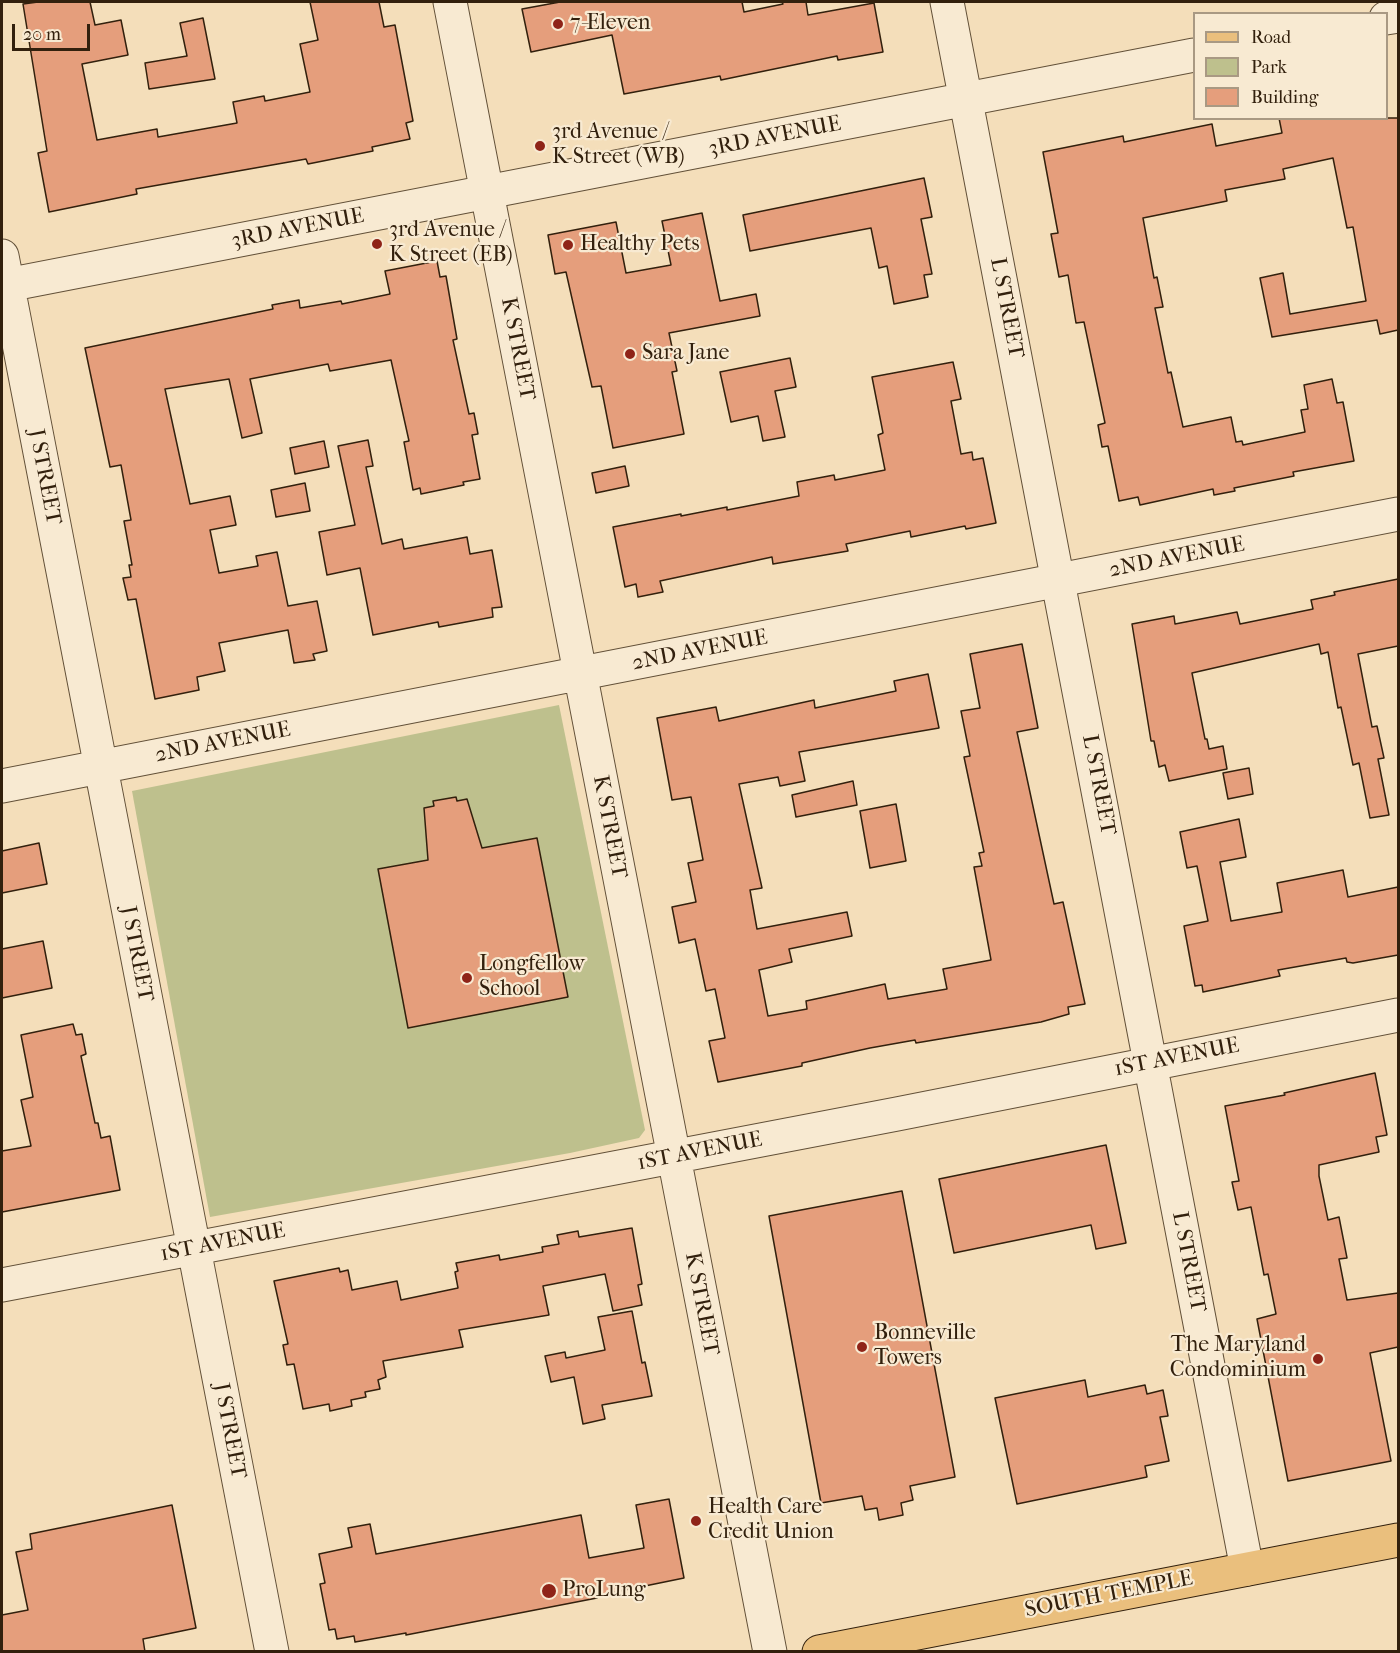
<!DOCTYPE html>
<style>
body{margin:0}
#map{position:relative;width:1400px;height:1653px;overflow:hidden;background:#f4deba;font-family:"IM FELL French Canon",serif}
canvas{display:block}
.frame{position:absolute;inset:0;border:3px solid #32200d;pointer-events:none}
.legend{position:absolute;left:1193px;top:12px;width:195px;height:108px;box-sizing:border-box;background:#f8ead2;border:2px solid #a99983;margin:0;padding:8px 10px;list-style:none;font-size:18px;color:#32200d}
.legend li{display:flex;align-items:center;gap:12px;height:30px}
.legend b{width:30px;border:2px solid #a99983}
.scale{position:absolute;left:12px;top:24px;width:78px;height:27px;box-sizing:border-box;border:3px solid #32200d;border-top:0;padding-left:8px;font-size:18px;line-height:21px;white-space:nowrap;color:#32200d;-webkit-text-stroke:4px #f8ead2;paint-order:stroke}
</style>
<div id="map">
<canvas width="1400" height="1653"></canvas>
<div class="frame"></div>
<ul class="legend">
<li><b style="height:8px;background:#eabf7d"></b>Road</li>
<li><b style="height:16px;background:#bec08d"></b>Park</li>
<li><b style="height:16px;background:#e59e7c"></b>Building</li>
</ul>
<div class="scale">20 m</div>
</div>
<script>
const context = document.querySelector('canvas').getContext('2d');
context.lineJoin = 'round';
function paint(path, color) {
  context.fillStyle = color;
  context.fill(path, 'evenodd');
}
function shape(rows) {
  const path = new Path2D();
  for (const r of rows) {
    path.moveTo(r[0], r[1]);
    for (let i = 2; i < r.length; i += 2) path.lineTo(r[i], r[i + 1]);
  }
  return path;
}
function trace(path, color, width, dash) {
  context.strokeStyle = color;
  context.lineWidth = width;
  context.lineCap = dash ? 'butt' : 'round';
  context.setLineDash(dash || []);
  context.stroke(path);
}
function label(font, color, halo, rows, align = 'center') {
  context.font = font + ' "IM FELL French Canon",serif';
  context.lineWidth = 4.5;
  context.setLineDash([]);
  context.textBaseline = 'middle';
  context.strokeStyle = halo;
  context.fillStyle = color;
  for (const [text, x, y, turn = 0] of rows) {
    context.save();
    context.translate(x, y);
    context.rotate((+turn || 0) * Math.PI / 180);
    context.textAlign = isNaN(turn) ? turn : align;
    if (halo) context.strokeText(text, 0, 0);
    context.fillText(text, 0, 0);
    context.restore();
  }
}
paint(shape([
 [559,705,645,1130,639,1138,570,1153,210,1217,132,791]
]), '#bec08d');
const building = shape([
 [38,2,90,2,95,25,121,20,128,55,82,64,97,140,157,129,158,137,237,123,233,102,264,96,265,101,310,92,300,44,318,40,310,2,379,2,384,27,395,25,413,121,406,123,410,139,372,147,373,151,308,164,306,159,136,189,137,194,49,212,38,153,47,151,23,4,38,2],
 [560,2,742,2,744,12,783,4,782,2,806,2,808,15,874,3,883,52,838,60,837,56,721,80,720,76,624,94,612,35,531,52,522,9,560,2],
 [203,18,215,79,149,89,145,63,187,56,180,23,203,18],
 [1279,118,1398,118,1398,330,1380,334,1377,320,1272,337,1260,278,1283,273,1290,314,1366,301,1353,227,1347,228,1333,158,1283,169,1285,179,1225,190,1227,201,1143,218,1154,278,1157,277,1163,307,1155,308,1168,373,1171,372,1183,427,1231,417,1236,442,1242,441,1243,445,1305,432,1301,410,1308,409,1304,385,1332,379,1337,403,1343,402,1354,461,1293,472,1294,476,1234,488,1235,491,1214,495,1213,489,1140,505,1138,497,1119,501,1108,446,1102,447,1098,425,1105,423,1084,322,1076,323,1068,275,1059,277,1051,234,1058,233,1043,152,1123,136,1124,142,1212,124,1216,146,1282,133,1279,118],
 [924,178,932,217,921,219,932,274,924,275,928,297,894,304,887,266,879,268,871,228,750,251,743,215,924,178],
 [702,213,720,301,756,294,760,316,669,333,677,371,672,372,684,434,613,448,601,386,592,387,566,272,555,274,548,235,616,222,626,273,671,265,662,221,702,213],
 [437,261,440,277,446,276,457,339,453,340,469,414,474,413,478,434,472,435,480,479,463,482,464,485,421,494,420,488,413,490,404,442,409,441,391,360,330,371,328,364,250,379,262,433,242,438,229,379,165,389,190,504,230,496,236,525,210,530,219,573,258,566,256,556,277,552,288,606,317,601,327,651,313,654,315,660,294,663,288,630,219,643,225,671,197,677,199,690,155,699,136,599,128,600,123,578,131,577,129,565,132,565,124,521,131,520,121,465,110,467,85,348,273,309,272,305,299,300,300,308,341,301,342,304,390,294,385,271,437,261],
 [790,358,796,387,775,391,785,437,763,441,758,416,731,422,720,372,790,358],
 [953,362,961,399,951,401,961,454,972,452,973,460,983,458,996,523,966,529,965,526,911,537,910,531,846,544,848,551,773,564,772,557,660,581,663,592,638,597,636,584,625,587,613,527,681,514,681,516,727,507,727,510,799,496,797,482,834,475,835,480,885,470,878,435,883,433,872,377,953,362],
 [368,440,373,466,366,467,382,544,402,539,404,549,467,537,470,554,492,550,502,607,492,608,493,617,439,627,438,622,373,635,360,568,327,575,319,532,355,525,338,446,368,440],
 [324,441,329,467,295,474,290,448,324,441],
 [625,466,629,486,596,493,592,473,625,466],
 [305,483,310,511,276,517,271,490,305,483],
 [1398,579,1398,646,1358,654,1372,727,1377,726,1384,758,1378,759,1389,815,1370,818,1359,763,1353,765,1341,707,1338,708,1328,652,1321,654,1319,644,1192,673,1205,739,1207,739,1209,749,1223,746,1227,769,1169,781,1165,765,1159,767,1154,741,1151,741,1132,624,1174,616,1175,624,1237,612,1240,624,1313,609,1311,600,1335,595,1334,592,1398,579],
 [1022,644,1038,728,1017,732,1054,904,1063,902,1085,1004,1068,1007,1069,1014,1041,1022,916,1043,915,1040,870,1048,802,1063,802,1066,718,1082,709,1041,725,1038,715,989,706,991,695,939,679,943,672,907,696,902,688,863,703,860,691,797,672,800,657,718,716,707,719,721,814,700,815,708,896,691,894,681,928,674,939,728,799,752,805,781,780,786,778,777,739,784,762,888,750,890,757,929,847,912,852,936,789,949,792,962,759,970,768,1016,807,1009,806,1001,885,984,888,999,947,989,943,969,991,960,974,867,982,866,979,853,984,852,964,757,970,756,961,711,980,708,970,654,1022,644],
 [1249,768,1253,794,1228,799,1223,773,1249,768],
 [853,781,857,805,796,817,792,795,853,781],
 [456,797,457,801,467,799,482,848,537,838,568,997,408,1028,378,869,428,860,424,808,434,806,433,801,456,797],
 [896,804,906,861,870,868,860,811,896,804],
 [1239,819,1246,857,1220,862,1231,921,1282,912,1277,883,1343,870,1348,897,1398,887,1398,955,1353,963,1347,962,1346,958,1278,970,1280,976,1203,992,1202,985,1195,986,1184,926,1208,921,1197,866,1187,868,1180,832,1239,819],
 [39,843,47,884,2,893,2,851,39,843],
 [43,941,52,988,2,998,2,949,43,941],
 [73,1024,76,1035,82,1034,86,1054,81,1056,95,1123,98,1123,101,1138,110,1136,120,1190,2,1212,2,1151,31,1146,21,1100,33,1097,21,1035,73,1024],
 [1375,1073,1387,1135,1376,1137,1379,1152,1319,1165,1319,1176,1328,1220,1339,1217,1347,1258,1339,1259,1347,1300,1398,1293,1398,1347,1370,1353,1391,1461,1288,1481,1257,1319,1276,1314,1268,1274,1264,1275,1251,1207,1238,1210,1232,1182,1239,1181,1225,1106,1285,1095,1284,1093,1375,1073],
 [1106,1145,1126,1243,1096,1249,1091,1225,954,1253,939,1179,1106,1145],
 [902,1191,955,1477,910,1486,913,1500,901,1503,903,1515,879,1520,877,1508,865,1510,862,1496,821,1503,769,1216,902,1191],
 [632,1228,642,1284,638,1285,642,1305,613,1311,605,1274,543,1286,549,1315,459,1330,463,1347,383,1361,386,1377,378,1380,380,1389,365,1392,366,1397,351,1400,352,1406,330,1411,329,1404,303,1409,294,1364,287,1365,283,1345,288,1344,274,1281,339,1268,340,1272,348,1270,352,1290,397,1281,401,1300,458,1288,455,1272,458,1271,456,1263,499,1255,500,1260,543,1252,542,1247,559,1244,557,1235,578,1231,579,1237,632,1228],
 [632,1311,642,1363,645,1362,652,1396,602,1405,605,1419,583,1424,574,1377,551,1382,545,1356,565,1352,566,1358,605,1350,598,1317,632,1311],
 [1085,1380,1088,1397,1145,1385,1147,1394,1163,1390,1168,1416,1160,1417,1169,1461,1145,1466,1147,1477,1017,1504,995,1398,1085,1380],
 [669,1499,684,1578,596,1596,597,1598,406,1635,406,1633,355,1642,354,1636,337,1639,335,1629,329,1630,320,1584,325,1583,319,1554,352,1547,348,1528,370,1524,376,1554,581,1515,589,1558,644,1548,636,1505,669,1499],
 [172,1505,196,1628,143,1639,145,1652,2,1652,2,1615,28,1610,16,1552,32,1549,30,1534,172,1505]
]);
paint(building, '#e59e7c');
trace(building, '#32200d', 1.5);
const minor = shape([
 [450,2,770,1652],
 [947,2,1247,1569],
 [1386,18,1398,16],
 [2,256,272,1652],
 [2,286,1194,55],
 [2,786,1398,514],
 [2,1285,897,1114,1398,1015]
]);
const major = shape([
 [819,1652,1398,1540]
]);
trace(minor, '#625038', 35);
trace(major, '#32200d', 35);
trace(minor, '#f8ead2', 33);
trace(major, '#eabf7d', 33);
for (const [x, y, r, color] of [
 [558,24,6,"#8f2418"],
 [540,146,6,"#8f2418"],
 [377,244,6,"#8f2418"],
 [568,245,6,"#8f2418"],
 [630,354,6,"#8f2418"],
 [467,978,6,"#8f2418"],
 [862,1347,6,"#8f2418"],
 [1318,1359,6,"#8f2418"],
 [696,1521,6,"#8f2418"],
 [549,1591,8,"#8f2418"]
]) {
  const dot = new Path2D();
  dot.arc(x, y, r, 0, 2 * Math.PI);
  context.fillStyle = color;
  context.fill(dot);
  trace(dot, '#f8ead2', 2);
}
label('22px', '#32200d', '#f8ead2', [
 ["7-Eleven",570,24],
 ["3rd Avenue /",552,133],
 ["K Street (WB)",552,158],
 ["3rd Avenue /",389,231],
 ["K Street (EB)",389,256],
 ["Healthy Pets",580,245],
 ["Sara Jane",642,354],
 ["Longfellow",479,965],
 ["School",479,990],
 ["Bonneville",874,1334],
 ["Towers",874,1359],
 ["The Maryland",1306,1346,"right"],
 ["Condominium",1306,1371,"right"],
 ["Health Care",708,1508],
 ["Credit Union",708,1533],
 ["ProLung",562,1591]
], 'left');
label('22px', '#32200d', '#f8ead2', [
 ["3RD AVENUE",775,137,-11],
 ["3RD AVENUE",298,229,-11],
 ["L STREET",1006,308,79],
 ["K STREET",517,349,79],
 ["J STREET",44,477,79],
 ["2ND AVENUE",1177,558,-11],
 ["2ND AVENUE",700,651,-11],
 ["2ND AVENUE",223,743,-11],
 ["L STREET",1098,785,79],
 ["K STREET",609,827,79],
 ["J STREET",136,954,79],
 ["1ST AVENUE",1177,1058,-11],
 ["1ST AVENUE",700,1152,-11],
 ["1ST AVENUE",223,1243,-11],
 ["L STREET",1188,1262,79],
 ["K STREET",701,1304,79],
 ["J STREET",229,1431,79],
 ["SOUTH TEMPLE",1109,1595,-11]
]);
</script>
